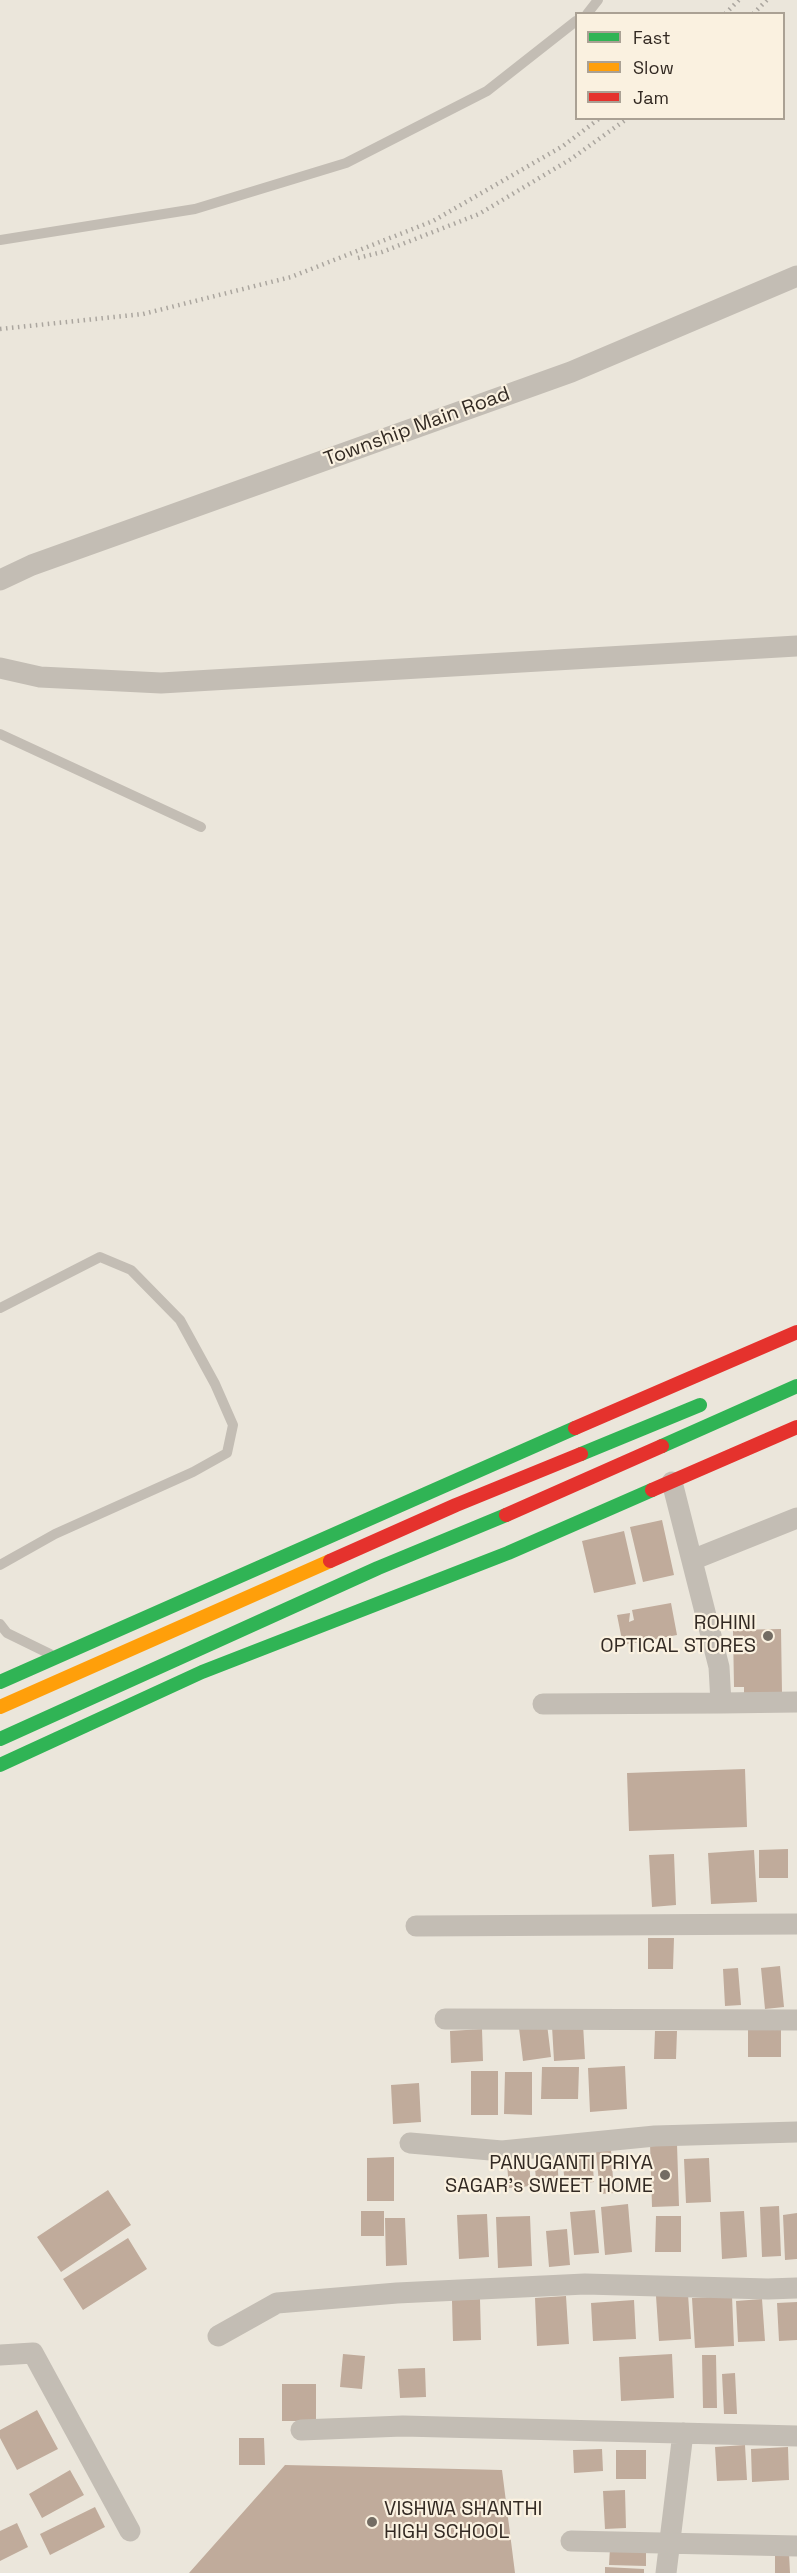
<!DOCTYPE html>
<style>
body{margin:0}
#map{position:relative;width:797px;height:2573px;overflow:hidden;background:#ebe6db;font-family:"Space Grotesk",sans-serif}
canvas{display:block}
.legend{position:absolute;left:575px;top:12px;width:210px;height:108px;box-sizing:border-box;background:#faf1e0;border:2px solid #aaa194;margin:0;padding:8px 10px;list-style:none;font-size:18px;color:#332a23}
.legend li{display:flex;align-items:center;gap:12px;height:30px}
.legend b{width:30px;border:2px solid #aaa194}
</style>
<div id="map">
<canvas width="797" height="2573"></canvas>
<ul class="legend">
<li><b style="height:8px;background:#30b455"></b>Fast</li>
<li><b style="height:8px;background:#ff9f0a"></b>Slow</li>
<li><b style="height:8px;background:#e5322d"></b>Jam</li>
</ul>
</div>
<script>
const context = document.querySelector('canvas').getContext('2d');
context.lineJoin = 'round';
function paint(path, color) {
  context.fillStyle = color;
  context.fill(path, 'evenodd');
}
function shape(rows) {
  const path = new Path2D();
  for (const r of rows) {
    path.moveTo(r[0], r[1]);
    for (let i = 2; i < r.length; i += 2) path.lineTo(r[i], r[i + 1]);
  }
  return path;
}
function trace(path, color, width, dash) {
  context.strokeStyle = color;
  context.lineWidth = width;
  context.lineCap = dash ? 'butt' : 'round';
  context.setLineDash(dash || []);
  context.stroke(path);
}
function label(font, color, halo, rows, align = 'center') {
  context.font = font + ' "Space Grotesk",sans-serif';
  context.lineWidth = 4.5;
  context.setLineDash([]);
  context.textBaseline = 'middle';
  context.strokeStyle = halo;
  context.fillStyle = color;
  for (const [text, x, y, turn = 0] of rows) {
    context.save();
    context.translate(x, y);
    context.rotate((+turn || 0) * Math.PI / 180);
    context.textAlign = isNaN(turn) ? turn : align;
    if (halo) context.strokeText(text, 0, 0);
    context.fillText(text, 0, 0);
    context.restore();
  }
}
paint(shape([
 [662,1520,674,1575,643,1582,630,1527],
 [624,1531,636,1584,594,1593,582,1541],
 [671,1603,677,1635,623,1645,617,1615,630,1613,629,1622,634,1620,632,1610],
 [781,1629,782,1693,744,1694,744,1687,734,1687,733,1630],
 [745,1769,747,1827,629,1831,627,1773],
 [788,1849,788,1878,759,1878,759,1850],
 [754,1850,757,1902,711,1904,708,1853],
 [674,1854,676,1905,652,1907,649,1855],
 [648,1938,674,1938,673,1969,648,1969],
 [780,1966,784,2007,765,2009,761,1968],
 [738,1968,741,2005,725,2006,723,1969],
 [547,2024,551,2057,523,2061,519,2028],
 [583,2024,585,2059,554,2061,552,2026],
 [482,2029,483,2061,451,2063,450,2031],
 [748,2030,781,2030,781,2057,748,2057],
 [655,2031,677,2031,676,2059,654,2059],
 [625,2066,627,2109,590,2112,588,2068],
 [542,2067,579,2067,578,2099,541,2099],
 [471,2071,498,2071,498,2115,471,2115],
 [505,2072,532,2072,532,2115,504,2114],
 [419,2083,421,2122,393,2124,391,2085],
 [650,2143,677,2144,679,2206,652,2207],
 [611,2150,614,2193,600,2194,596,2151],
 [592,2153,594,2182,565,2185,562,2155],
 [557,2155,559,2188,537,2191,534,2157],
 [394,2157,394,2201,367,2201,367,2158],
 [709,2158,711,2202,686,2203,684,2159],
 [529,2162,531,2186,509,2188,507,2164],
 [108,2190,131,2225,61,2272,37,2237],
 [628,2204,632,2252,605,2255,601,2207],
 [779,2206,781,2256,762,2257,760,2207],
 [595,2210,599,2253,574,2255,570,2212],
 [361,2211,384,2211,384,2236,361,2236],
 [744,2211,747,2257,722,2259,720,2212],
 [797,2213,797,2259,785,2260,783,2215],
 [487,2214,489,2257,459,2259,457,2215],
 [530,2216,532,2266,498,2268,496,2217],
 [656,2216,681,2216,681,2252,655,2252],
 [385,2218,405,2218,407,2265,386,2266],
 [567,2229,570,2265,549,2267,546,2231],
 [128,2238,147,2269,83,2310,63,2279],
 [688,2294,691,2339,659,2341,656,2296],
 [566,2296,569,2344,537,2346,535,2298],
 [732,2296,734,2346,695,2348,692,2298],
 [480,2299,481,2340,453,2341,452,2300],
 [762,2299,765,2341,738,2342,736,2301],
 [634,2300,636,2339,593,2341,591,2303],
 [797,2302,797,2340,779,2341,777,2303],
 [343,2354,365,2356,362,2389,340,2387],
 [672,2354,674,2398,621,2401,619,2357],
 [702,2355,716,2355,717,2408,703,2408],
 [425,2368,426,2397,400,2398,398,2369],
 [735,2373,737,2414,724,2414,722,2374],
 [282,2384,316,2384,316,2421,282,2421],
 [37,2410,58,2449,17,2470,0,2438,0,2430],
 [239,2438,264,2438,265,2465,239,2465],
 [745,2445,747,2480,717,2481,715,2447],
 [788,2447,789,2480,752,2482,751,2449],
 [602,2449,603,2471,574,2473,573,2450],
 [616,2450,646,2450,646,2479,616,2479],
 [285,2465,502,2470,515,2573,189,2573],
 [70,2470,84,2495,42,2518,29,2494],
 [625,2490,626,2528,605,2529,603,2491],
 [95,2507,105,2527,50,2555,40,2534],
 [17,2523,28,2547,0,2561,0,2531],
 [610,2548,646,2549,646,2566,609,2565],
 [775,2553,789,2553,790,2573,775,2573],
 [605,2567,644,2569,644,2573,605,2573]
]), '#c0ab9b');
trace(shape([
 [587,14,598,0],
 [0,240,195,209,346,163,487,91,576,21],
 [0,734,201,827],
 [0,1308,100,1257,131,1270,180,1320,215,1384,233,1425,227,1453,193,1472,55,1534,0,1565],
 [0,1624,7,1633,50,1654]
]), '#c3bdb4', 10);
trace(shape([
 [0,580,32,565,571,372,797,276],
 [0,668,40,677,161,683,797,646],
 [692,1560,797,1518],
 [721,1703,797,1702],
 [543,1704,721,1703,719,1667,672,1482],
 [416,1926,797,1924],
 [445,2019,797,2020],
 [410,2143,502,2151,655,2136,797,2132],
 [218,2336,277,2303,397,2293,585,2284,768,2289,797,2288],
 [0,2355,33,2353,130,2531],
 [301,2430,403,2426,797,2436],
 [571,2541,797,2546],
 [666,2573,683,2433]
]), '#c3bdb4', 21);
trace(shape([
 [662,1446,797,1386],
 [581,1454,700,1405],
 [0,1682,575,1428],
 [0,1739,378,1568,506,1515],
 [0,1765,202,1672,508,1553,652,1490]
]), '#30b455', 14);
trace(shape([
 [0,1707,330,1561]
]), '#ff9f0a', 14);
trace(shape([
 [575,1428,797,1332],
 [652,1490,797,1427],
 [506,1515,662,1446],
 [330,1561,456,1505,581,1454]
]), '#e5322d', 14);
trace(shape([
 [725,14,739,0],
 [753,14,767,0],
 [358,258,382,252,479,214,571,159,628,118],
 [0,329,143,314,291,277,433,221,563,146,600,118]
]), '#aba69f', 4.5, [1.5, 4.5]);
for (const [x, y, r, color] of [
 [768,1636,6,"#736c63"],
 [665,2175,6,"#736c63"],
 [372,2522,6,"#736c63"]
]) {
  const dot = new Path2D();
  dot.arc(x, y, r, 0, 2 * Math.PI);
  context.fillStyle = color;
  context.fill(dot);
  trace(dot, '#faf1e0', 2);
}
label('20px', '#332a23', '#faf1e0', [
 ["Township Main Road",417,427,-20]
]);
label('20px', '#332a23', '#faf1e0', [
 ["ROHINI",756,1624],
 ["OPTICAL STORES",756,1647],
 ["PANUGANTI PRIYA",653,2164],
 ["SAGAR's SWEET HOME",653,2187],
 ["VISHWA SHANTHI",384,2510,"left"],
 ["HIGH SCHOOL",384,2533,"left"]
], 'right');
</script>
